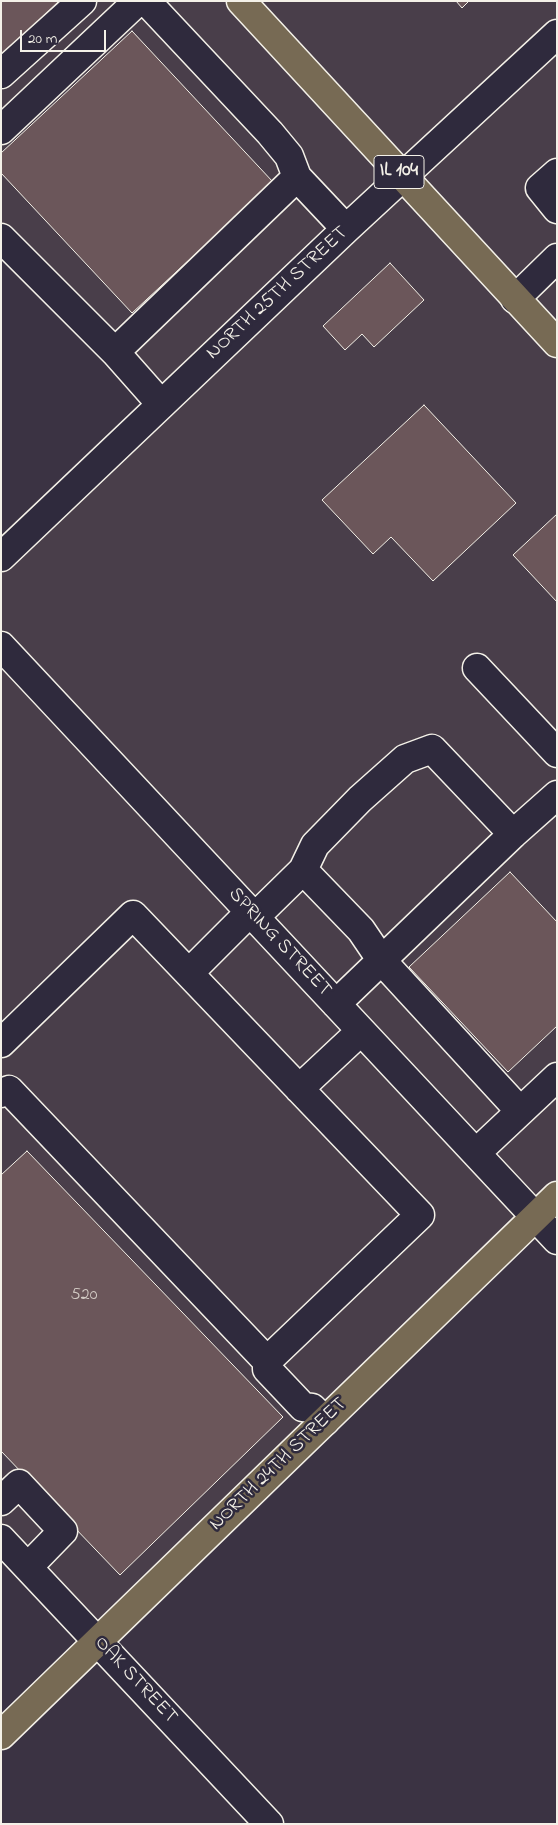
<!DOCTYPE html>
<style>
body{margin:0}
#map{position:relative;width:558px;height:1825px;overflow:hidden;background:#3b3343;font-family:"Indie Flower",sans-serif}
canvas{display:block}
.frame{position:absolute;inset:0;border:2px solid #f4f1e8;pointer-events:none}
.scale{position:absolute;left:20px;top:30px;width:86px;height:22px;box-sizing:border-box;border:2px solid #f4f1e8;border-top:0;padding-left:6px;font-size:15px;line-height:18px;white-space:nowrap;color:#f4f1e8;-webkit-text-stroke:4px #2f2a3d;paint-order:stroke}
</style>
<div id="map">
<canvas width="558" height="1825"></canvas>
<div class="frame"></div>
<div class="scale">20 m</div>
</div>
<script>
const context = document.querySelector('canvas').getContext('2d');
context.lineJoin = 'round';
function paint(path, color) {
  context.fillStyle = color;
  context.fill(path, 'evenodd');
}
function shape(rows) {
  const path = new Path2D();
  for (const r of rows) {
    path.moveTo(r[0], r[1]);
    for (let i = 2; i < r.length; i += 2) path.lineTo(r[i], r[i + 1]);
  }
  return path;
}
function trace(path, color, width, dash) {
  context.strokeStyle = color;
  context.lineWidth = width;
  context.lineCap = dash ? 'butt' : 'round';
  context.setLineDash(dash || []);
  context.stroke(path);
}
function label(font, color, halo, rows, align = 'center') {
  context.font = font + ' "Indie Flower",sans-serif';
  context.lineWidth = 5;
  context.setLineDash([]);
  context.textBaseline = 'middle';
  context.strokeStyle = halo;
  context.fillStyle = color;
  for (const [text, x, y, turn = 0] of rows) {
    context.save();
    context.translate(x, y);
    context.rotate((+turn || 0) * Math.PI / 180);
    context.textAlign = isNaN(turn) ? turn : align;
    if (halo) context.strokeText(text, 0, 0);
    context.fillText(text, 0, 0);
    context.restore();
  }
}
paint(shape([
 [1,1,557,1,557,1196,97,1641,1,1539,1,557,161,404,1,236]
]), '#493e4a');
const building = shape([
 [1,1,59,1,1,57,1,1],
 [456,1,469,1,462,8,456,1],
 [132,31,273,182,132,313,1,173,1,153,132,31],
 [390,263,424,300,374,347,362,334,345,350,323,326,390,263],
 [424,405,516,503,433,581,391,537,373,554,322,500,424,405],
 [557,514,557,602,513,555,557,514],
 [510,872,557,922,557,1026,508,1072,409,967,510,872],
 [27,1151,283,1417,120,1575,1,1451,1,1175,27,1151]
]);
paint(building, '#6b565a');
trace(building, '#f4f1e8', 1);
const minor = shape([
 [146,1,270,133,289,156,297,177,346,229],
 [1,74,82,1],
 [1,130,138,1],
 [557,173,540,188,557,209],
 [1,238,115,352,161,404],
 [515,299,557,258],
 [115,352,297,177],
 [1,557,346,229,557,34],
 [1,646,557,1240],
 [477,668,557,753],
 [303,870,315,845,360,799,405,759,432,749,513,834],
 [254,918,303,870,361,930,382,961,520,1111],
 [189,973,250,912],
 [336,1004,513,834,557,795],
 [1,1043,133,915,420,1215,267,1361],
 [299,1089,361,1031],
 [1,1093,9,1090,267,1361,267,1369,303,1407,312,1408,325,1421],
 [476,1153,557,1077],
 [1,1501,19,1484,63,1531,28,1567],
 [1,1539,269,1824]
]);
const major = shape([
 [241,1,557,343],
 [1,1735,557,1196]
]);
trace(minor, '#f4f1e8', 31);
trace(major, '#f4f1e8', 31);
trace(minor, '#2f2a3d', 28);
trace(major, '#776a54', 28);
label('18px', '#d2cac4', null, [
 ["520",84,1296]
]);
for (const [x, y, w] of [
 [399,172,50]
]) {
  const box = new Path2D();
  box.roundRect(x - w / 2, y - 16.5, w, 33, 4);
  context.fillStyle = '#2f2a3d';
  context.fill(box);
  trace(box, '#f4f1e8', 1);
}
label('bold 19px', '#f4f1e8', null, [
 ["IL 104",399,172]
]);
label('20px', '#f4f1e8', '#2f2a3d', [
 ["NORTH 25TH STREET",278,294,-43],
 ["SPRING STREET",279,943,47],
 ["NORTH 24TH STREET",279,1465,-44],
 ["OAK STREET",135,1681,47]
]);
</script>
